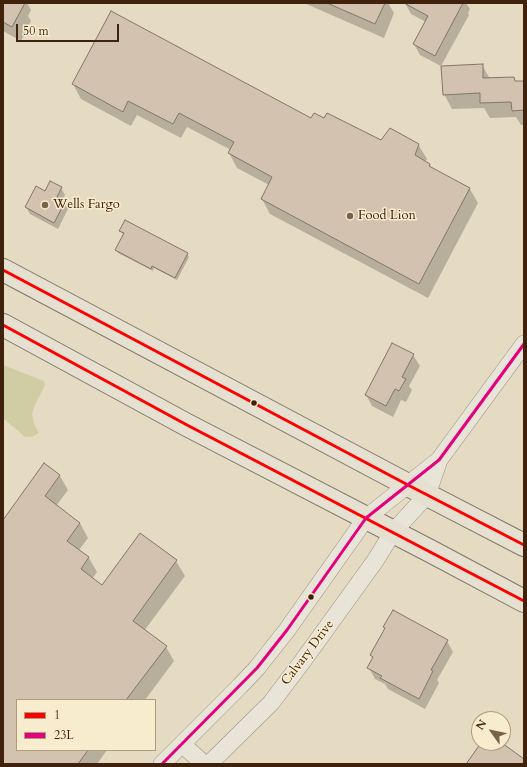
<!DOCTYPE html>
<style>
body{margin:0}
#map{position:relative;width:527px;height:767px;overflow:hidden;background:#e5dbc3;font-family:Cardo,serif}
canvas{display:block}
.frame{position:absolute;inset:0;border:4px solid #3f210c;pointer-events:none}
.legend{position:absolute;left:16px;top:699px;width:140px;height:52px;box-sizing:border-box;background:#f8ecce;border:1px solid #ae9b80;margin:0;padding:5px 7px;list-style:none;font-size:12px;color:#3f210c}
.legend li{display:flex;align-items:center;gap:8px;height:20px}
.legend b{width:20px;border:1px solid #ae9b80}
.north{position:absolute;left:471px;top:711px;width:40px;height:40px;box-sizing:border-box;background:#f8ecce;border:1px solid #ae9b80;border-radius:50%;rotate:303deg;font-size:11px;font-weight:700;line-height:16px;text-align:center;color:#3f210c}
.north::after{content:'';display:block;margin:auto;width:14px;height:18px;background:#79624c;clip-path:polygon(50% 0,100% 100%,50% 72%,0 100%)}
.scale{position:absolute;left:16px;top:24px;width:103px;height:18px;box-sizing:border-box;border:2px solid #3f210c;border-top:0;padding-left:5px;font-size:12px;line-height:14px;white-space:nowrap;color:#3f210c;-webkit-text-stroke:3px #f8ecce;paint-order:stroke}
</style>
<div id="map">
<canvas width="527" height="767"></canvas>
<div class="frame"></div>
<ul class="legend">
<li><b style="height:5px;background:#fe0000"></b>1</li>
<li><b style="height:5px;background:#e5007d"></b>23L</li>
</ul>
<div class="north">N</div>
<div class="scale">50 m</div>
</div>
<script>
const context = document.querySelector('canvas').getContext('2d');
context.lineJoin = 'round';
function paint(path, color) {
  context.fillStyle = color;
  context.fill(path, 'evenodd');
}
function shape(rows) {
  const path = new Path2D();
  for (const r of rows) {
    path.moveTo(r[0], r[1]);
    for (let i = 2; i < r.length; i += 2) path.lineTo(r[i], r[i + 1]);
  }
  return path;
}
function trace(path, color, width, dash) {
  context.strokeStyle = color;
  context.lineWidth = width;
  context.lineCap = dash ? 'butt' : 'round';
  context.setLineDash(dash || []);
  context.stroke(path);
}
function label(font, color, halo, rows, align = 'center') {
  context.font = font + ' Cardo,serif';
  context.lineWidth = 3;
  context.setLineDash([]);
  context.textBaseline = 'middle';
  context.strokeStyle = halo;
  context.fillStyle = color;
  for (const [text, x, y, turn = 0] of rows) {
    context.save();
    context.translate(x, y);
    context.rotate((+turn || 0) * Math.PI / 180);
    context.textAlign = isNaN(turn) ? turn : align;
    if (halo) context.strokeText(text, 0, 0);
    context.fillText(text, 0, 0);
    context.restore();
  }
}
paint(shape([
 [3,365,44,381,45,385,35,405,32,414,34,424,39,433,32,437,25,437,3,418]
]), '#d0cda4');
paint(shape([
 [3,3,27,3,31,10,28,16,31,21,21,41,3,31],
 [304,3,388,3,394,13,384,38],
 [405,3,466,3,470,9,468,13,469,15,441,66,420,55,414,44,426,22,411,14],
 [482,65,490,79,514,78,516,82,524,82,524,125,521,125,516,117,490,118,484,108,452,109,444,94],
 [73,84,311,119,381,141,418,144,427,159,425,162,430,165,432,168,470,189,478,203,428,298,270,214,262,199,269,185,237,168,229,153,231,150,187,127,181,138,137,115,131,126,81,99],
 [61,188,65,195,62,201,65,203,68,209,58,229,30,214,26,207],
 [120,231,187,254,189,257,177,280,154,268,153,271,118,253,116,250,124,235],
 [413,355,420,366,409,386,412,390,406,402,401,400,393,417,372,406,366,395],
 [45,465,60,476,68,490,56,506,80,523,88,538,79,550,89,558,97,572,92,579,103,586,140,535,176,561,185,576,144,631,166,647,174,661,145,700,17,700,17,750,107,750,97,764,3,764,3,522],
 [384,627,447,641,453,652,437,680,439,683,425,709,388,689,385,684,375,679,369,668,373,659,371,655,386,629]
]), '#0003');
const building = shape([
 [3,3,25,3,12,27,3,22,3,3],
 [327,3,385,3,375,24,327,3],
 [404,3,463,3,435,56,413,44,428,16,404,3],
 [111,11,311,118,314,113,324,118,327,113,381,140,390,128,419,144,415,155,430,164,429,166,470,188,419,284,261,199,272,177,228,153,234,142,179,113,173,124,128,101,123,112,72,84,111,11],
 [483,64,483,78,514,77,515,81,524,81,524,110,512,111,511,102,480,103,480,93,443,95,441,66,483,64],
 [50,181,62,187,57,197,65,202,54,223,25,207,36,186,45,191,50,181],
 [125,220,188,253,175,278,152,266,151,269,115,250,124,233,119,231,125,220],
 [392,343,414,354,402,377,406,379,399,391,395,389,386,406,365,395,392,343],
 [44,463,60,475,45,496,80,523,67,541,89,557,81,569,102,585,140,533,177,560,133,621,167,646,126,700,17,700,17,750,88,750,78,764,3,764,3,520,44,463],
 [393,610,448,640,431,670,433,671,419,699,380,678,382,676,367,668,373,657,370,655,385,628,383,627,393,610],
 [481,743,502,743,524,759,524,764,466,764,481,743]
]);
paint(building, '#d2c2af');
trace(building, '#807668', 1);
const minor = shape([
 [182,744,204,764],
 [162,764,240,686,257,668,287,630,366,518,439,460],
 [209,764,271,703,302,662,375,561,393,532,427,495,439,460,524,344]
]);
const highway = shape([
 [3,270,408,485,524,545],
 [3,325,187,425,432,552,524,601]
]);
trace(minor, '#998f7f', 18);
trace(highway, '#807668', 24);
trace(minor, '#e9e4d8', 17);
trace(highway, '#e6e0d1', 22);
trace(shape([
 [3,270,408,485,524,545],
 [3,325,187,425,524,601]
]), '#fe0000', 3);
trace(shape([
 [162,764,257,668,287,630,366,518,439,460,524,344]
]), '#e5007d', 3);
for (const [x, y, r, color] of [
 [45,205,4,"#79624c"],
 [350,216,4,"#79624c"],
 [254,403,3.5,"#3f210c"],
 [311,597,3.5,"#3f210c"]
]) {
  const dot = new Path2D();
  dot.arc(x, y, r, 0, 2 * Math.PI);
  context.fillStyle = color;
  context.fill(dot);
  trace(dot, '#f8ecce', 1.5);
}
label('13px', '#3f210c', '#f8ecce', [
 ["Wells Fargo",53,205],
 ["Food Lion",358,216]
], 'left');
label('13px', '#3f210c', '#f8ecce', [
 ["Calvary Drive",308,653,-53]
]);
</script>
